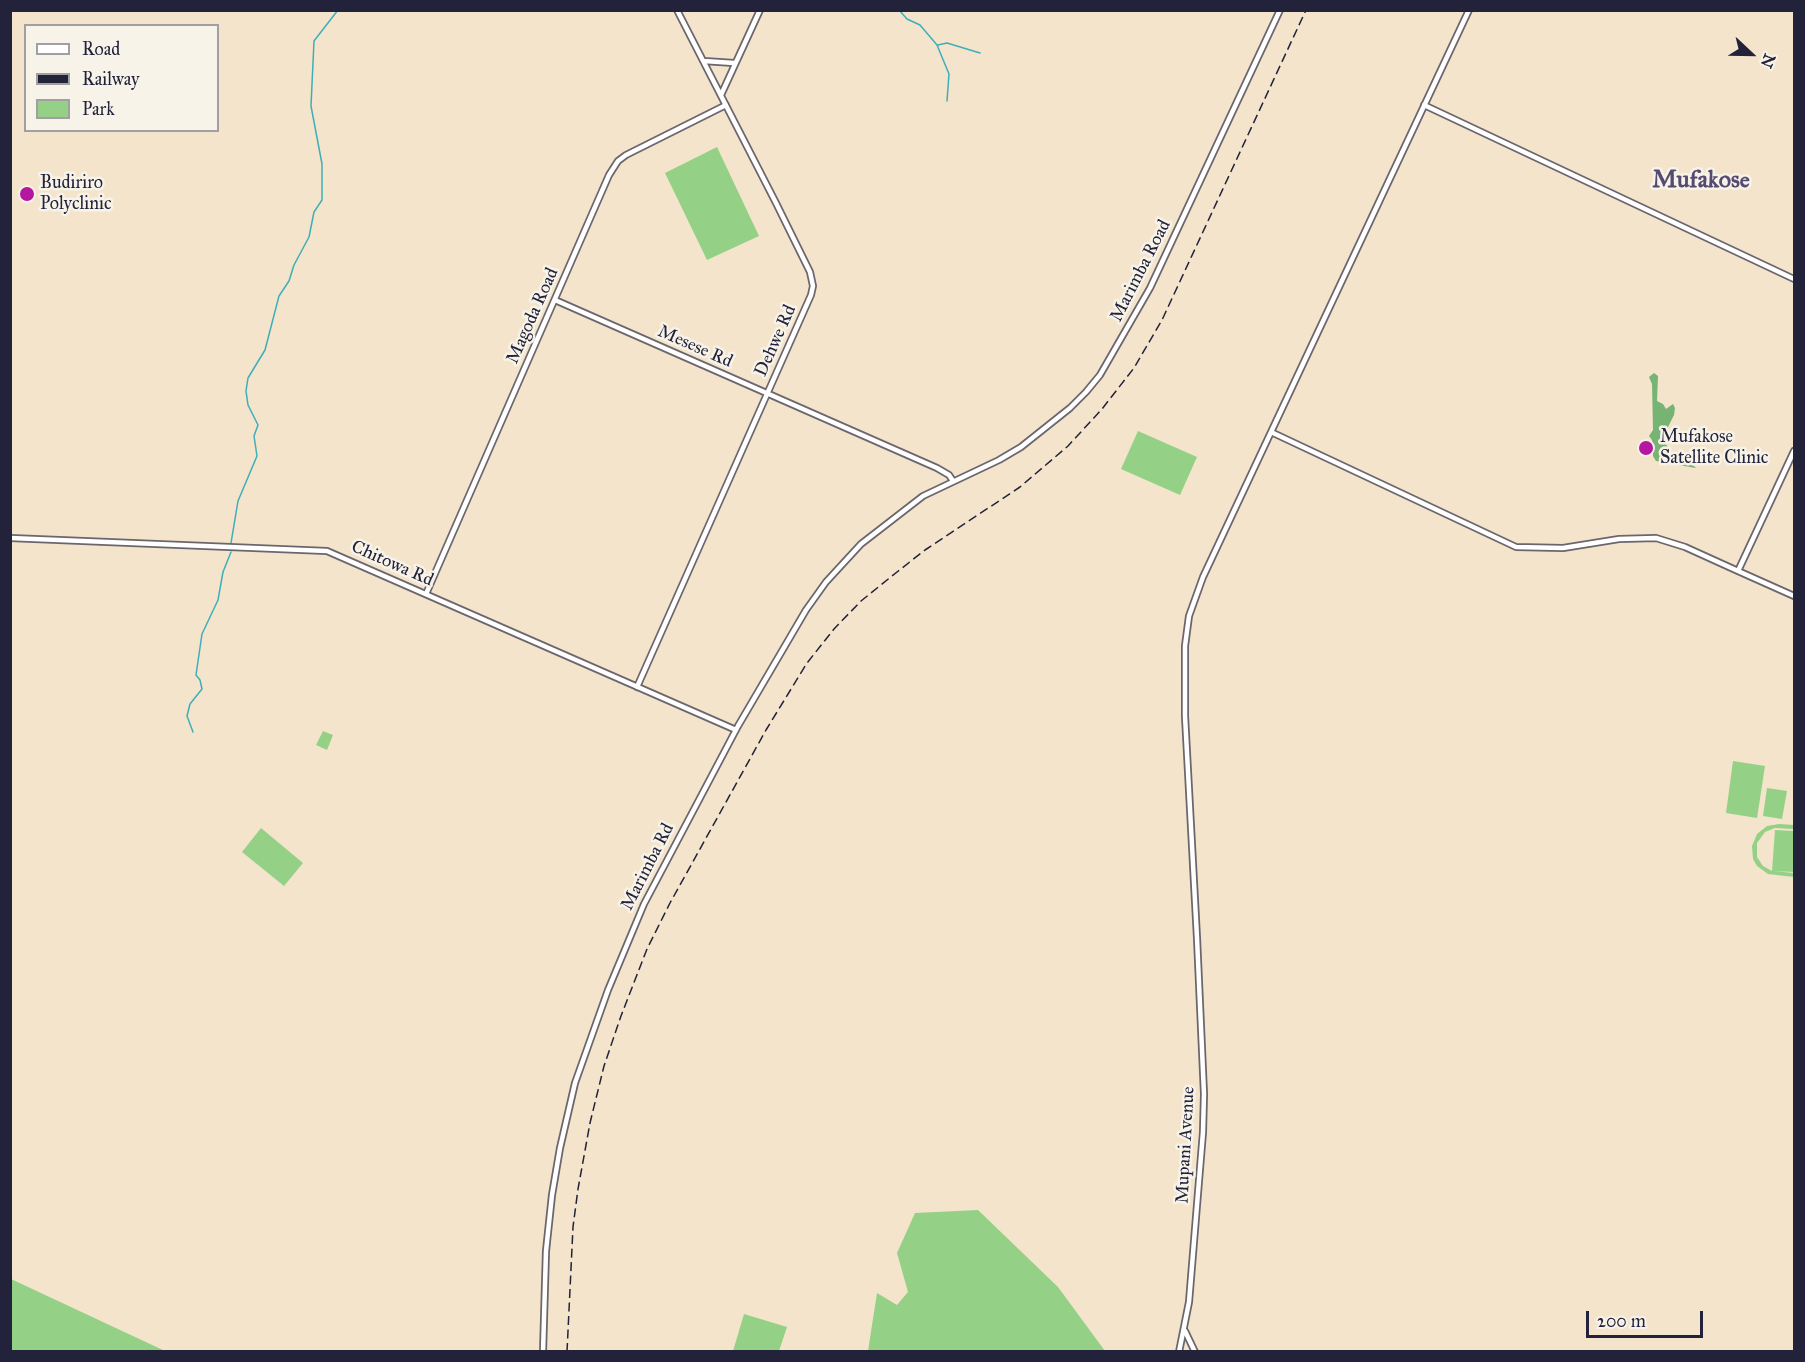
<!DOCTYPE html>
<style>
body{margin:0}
#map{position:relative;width:1805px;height:1362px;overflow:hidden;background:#f3e4cb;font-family:"IM FELL Great Primer",serif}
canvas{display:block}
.frame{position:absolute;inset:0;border:12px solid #22223b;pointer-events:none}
.legend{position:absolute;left:24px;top:24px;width:195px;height:108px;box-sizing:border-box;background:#f7f3e8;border:2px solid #a29fa3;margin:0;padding:8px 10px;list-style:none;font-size:18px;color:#22223b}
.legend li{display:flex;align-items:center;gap:12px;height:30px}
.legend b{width:30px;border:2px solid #a29fa3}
.north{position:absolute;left:1721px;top:24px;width:60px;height:60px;-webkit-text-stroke:4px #f7f3e8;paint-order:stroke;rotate:112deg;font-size:16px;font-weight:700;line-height:24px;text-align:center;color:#22223b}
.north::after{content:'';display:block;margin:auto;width:21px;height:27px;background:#22223b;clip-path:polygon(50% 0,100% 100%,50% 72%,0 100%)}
.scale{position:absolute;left:1586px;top:1311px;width:117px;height:27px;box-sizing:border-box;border:3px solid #22223b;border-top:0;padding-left:8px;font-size:18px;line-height:21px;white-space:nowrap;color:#22223b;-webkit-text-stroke:4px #f7f3e8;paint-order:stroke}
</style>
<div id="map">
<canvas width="1805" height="1362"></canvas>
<div class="frame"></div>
<ul class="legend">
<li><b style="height:8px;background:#fff"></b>Road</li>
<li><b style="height:8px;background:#22223b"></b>Railway</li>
<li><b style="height:16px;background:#94d186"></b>Park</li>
</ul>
<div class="north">N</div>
<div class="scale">200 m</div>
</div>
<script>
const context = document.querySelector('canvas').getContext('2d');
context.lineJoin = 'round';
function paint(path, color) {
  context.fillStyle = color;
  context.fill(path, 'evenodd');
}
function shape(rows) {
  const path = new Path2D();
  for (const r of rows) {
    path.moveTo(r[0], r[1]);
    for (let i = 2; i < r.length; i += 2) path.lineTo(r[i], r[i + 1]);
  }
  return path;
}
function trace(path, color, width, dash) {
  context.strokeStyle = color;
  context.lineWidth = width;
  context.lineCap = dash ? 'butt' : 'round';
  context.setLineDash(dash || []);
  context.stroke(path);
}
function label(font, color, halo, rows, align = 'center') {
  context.font = font + ' "IM FELL Great Primer",serif';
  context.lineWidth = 5;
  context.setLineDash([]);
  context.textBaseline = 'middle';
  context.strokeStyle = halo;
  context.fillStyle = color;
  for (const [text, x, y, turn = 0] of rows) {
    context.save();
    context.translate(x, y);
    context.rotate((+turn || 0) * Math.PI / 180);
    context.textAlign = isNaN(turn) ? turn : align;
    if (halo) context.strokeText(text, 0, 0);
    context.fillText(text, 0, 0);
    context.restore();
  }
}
paint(shape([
 [717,147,759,236,707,260,665,173],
 [1138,431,1197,457,1180,495,1121,469],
 [323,731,333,735,327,750,316,745],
 [1733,761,1765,766,1757,818,1726,813],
 [1767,788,1787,791,1782,819,1763,816],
 [1779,824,1794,825,1794,829,1775,828,1765,832,1757,843,1757,857,1763,866,1772,871,1775,830,1794,831,1794,872,1773,871,1794,873,1794,877,1768,874,1757,866,1753,859,1752,846,1757,834,1767,826],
 [261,828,303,863,284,886,242,852],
 [978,1210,1058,1287,1105,1351,868,1351,877,1293,897,1305,908,1292,897,1253,915,1213],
 [11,1279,165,1351,11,1351],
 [744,1314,787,1327,779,1351,733,1351]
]), '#94d186');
paint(shape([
 [1654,373,1658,376,1657,401,1663,404,1666,409,1673,404,1675,408,1674,415,1663,437,1665,442,1671,454,1689,461,1696,468,1656,461,1653,456,1652,440,1649,436,1653,430,1652,384,1649,377]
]), '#77b373');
trace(shape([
 [899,10,907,19,920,25,937,45,949,74,947,101],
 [938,45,947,43,980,53],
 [231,543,238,501,257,456,254,436,258,425,248,405,246,391,248,378,265,350,279,296,289,281,294,265,309,237,314,212,322,200,322,164,311,106,314,41,338,10],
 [193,732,187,716,190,704,202,689,200,680,196,675,202,634,218,600,223,572,231,552]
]), '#3eaeb9', 1.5);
const secondary = shape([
 [704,61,734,63],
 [721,95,760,10],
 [1424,105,1794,279],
 [555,300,937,468,949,475,953,481],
 [1271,432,1516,547,1563,548,1619,539,1656,538,1685,547,1738,571,1794,451],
 [10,538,327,551,736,730],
 [1738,571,1794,596],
 [426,594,609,175,618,161,626,155,726,105],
 [637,687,811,295,813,286,810,272,776,203,677,10],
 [1185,1331,1195,1352],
 [543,1352,546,1251,552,1195,560,1148,575,1083,608,990,644,904,738,726,806,610,826,582,861,544,923,496,999,460,1021,447,1070,408,1086,392,1100,375,1150,288,1280,10],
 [1179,1352,1189,1302,1203,1132,1204,1094,1197,938,1185,716,1185,646,1189,616,1203,577,1469,10]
]);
trace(secondary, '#6b666d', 8);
trace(secondary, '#fff', 4.5);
trace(shape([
 [567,1352,573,1227,578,1189,590,1123,604,1066,621,1016,647,949,670,903,766,730,807,663,834,629,861,601,897,572,925,550,1020,487,1068,446,1102,409,1134,368,1162,320,1306,10]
]), '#22223b', 1.5, [9, 4.5]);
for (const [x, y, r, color] of [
 [27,194,8,"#b5179e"],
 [1646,448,8,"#b5179e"]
]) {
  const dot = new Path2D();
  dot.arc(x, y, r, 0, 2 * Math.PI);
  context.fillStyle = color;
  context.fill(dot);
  trace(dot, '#f7f3e8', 2);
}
label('18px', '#22223b', '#f7f3e8', [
 ["Budiriro",40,184],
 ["Polyclinic",40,205],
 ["Mufakose",1660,438],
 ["Satellite Clinic",1660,459]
], 'left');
label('18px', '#22223b', '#f7f3e8', [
 ["Marimba Road",1141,271,-63],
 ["Magoda Road",533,316,-66],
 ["Dehwe Rd",776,341,-66],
 ["Mesese Rd",695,347,24],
 ["Chitowa Rd",392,564,24],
 ["Marimba Rd",648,867,-63],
 ["Mupani Avenue",1186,1145,-87]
]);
label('bold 24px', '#574a71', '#f7f3e8', [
 ["Mufakose",1701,181]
]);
</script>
